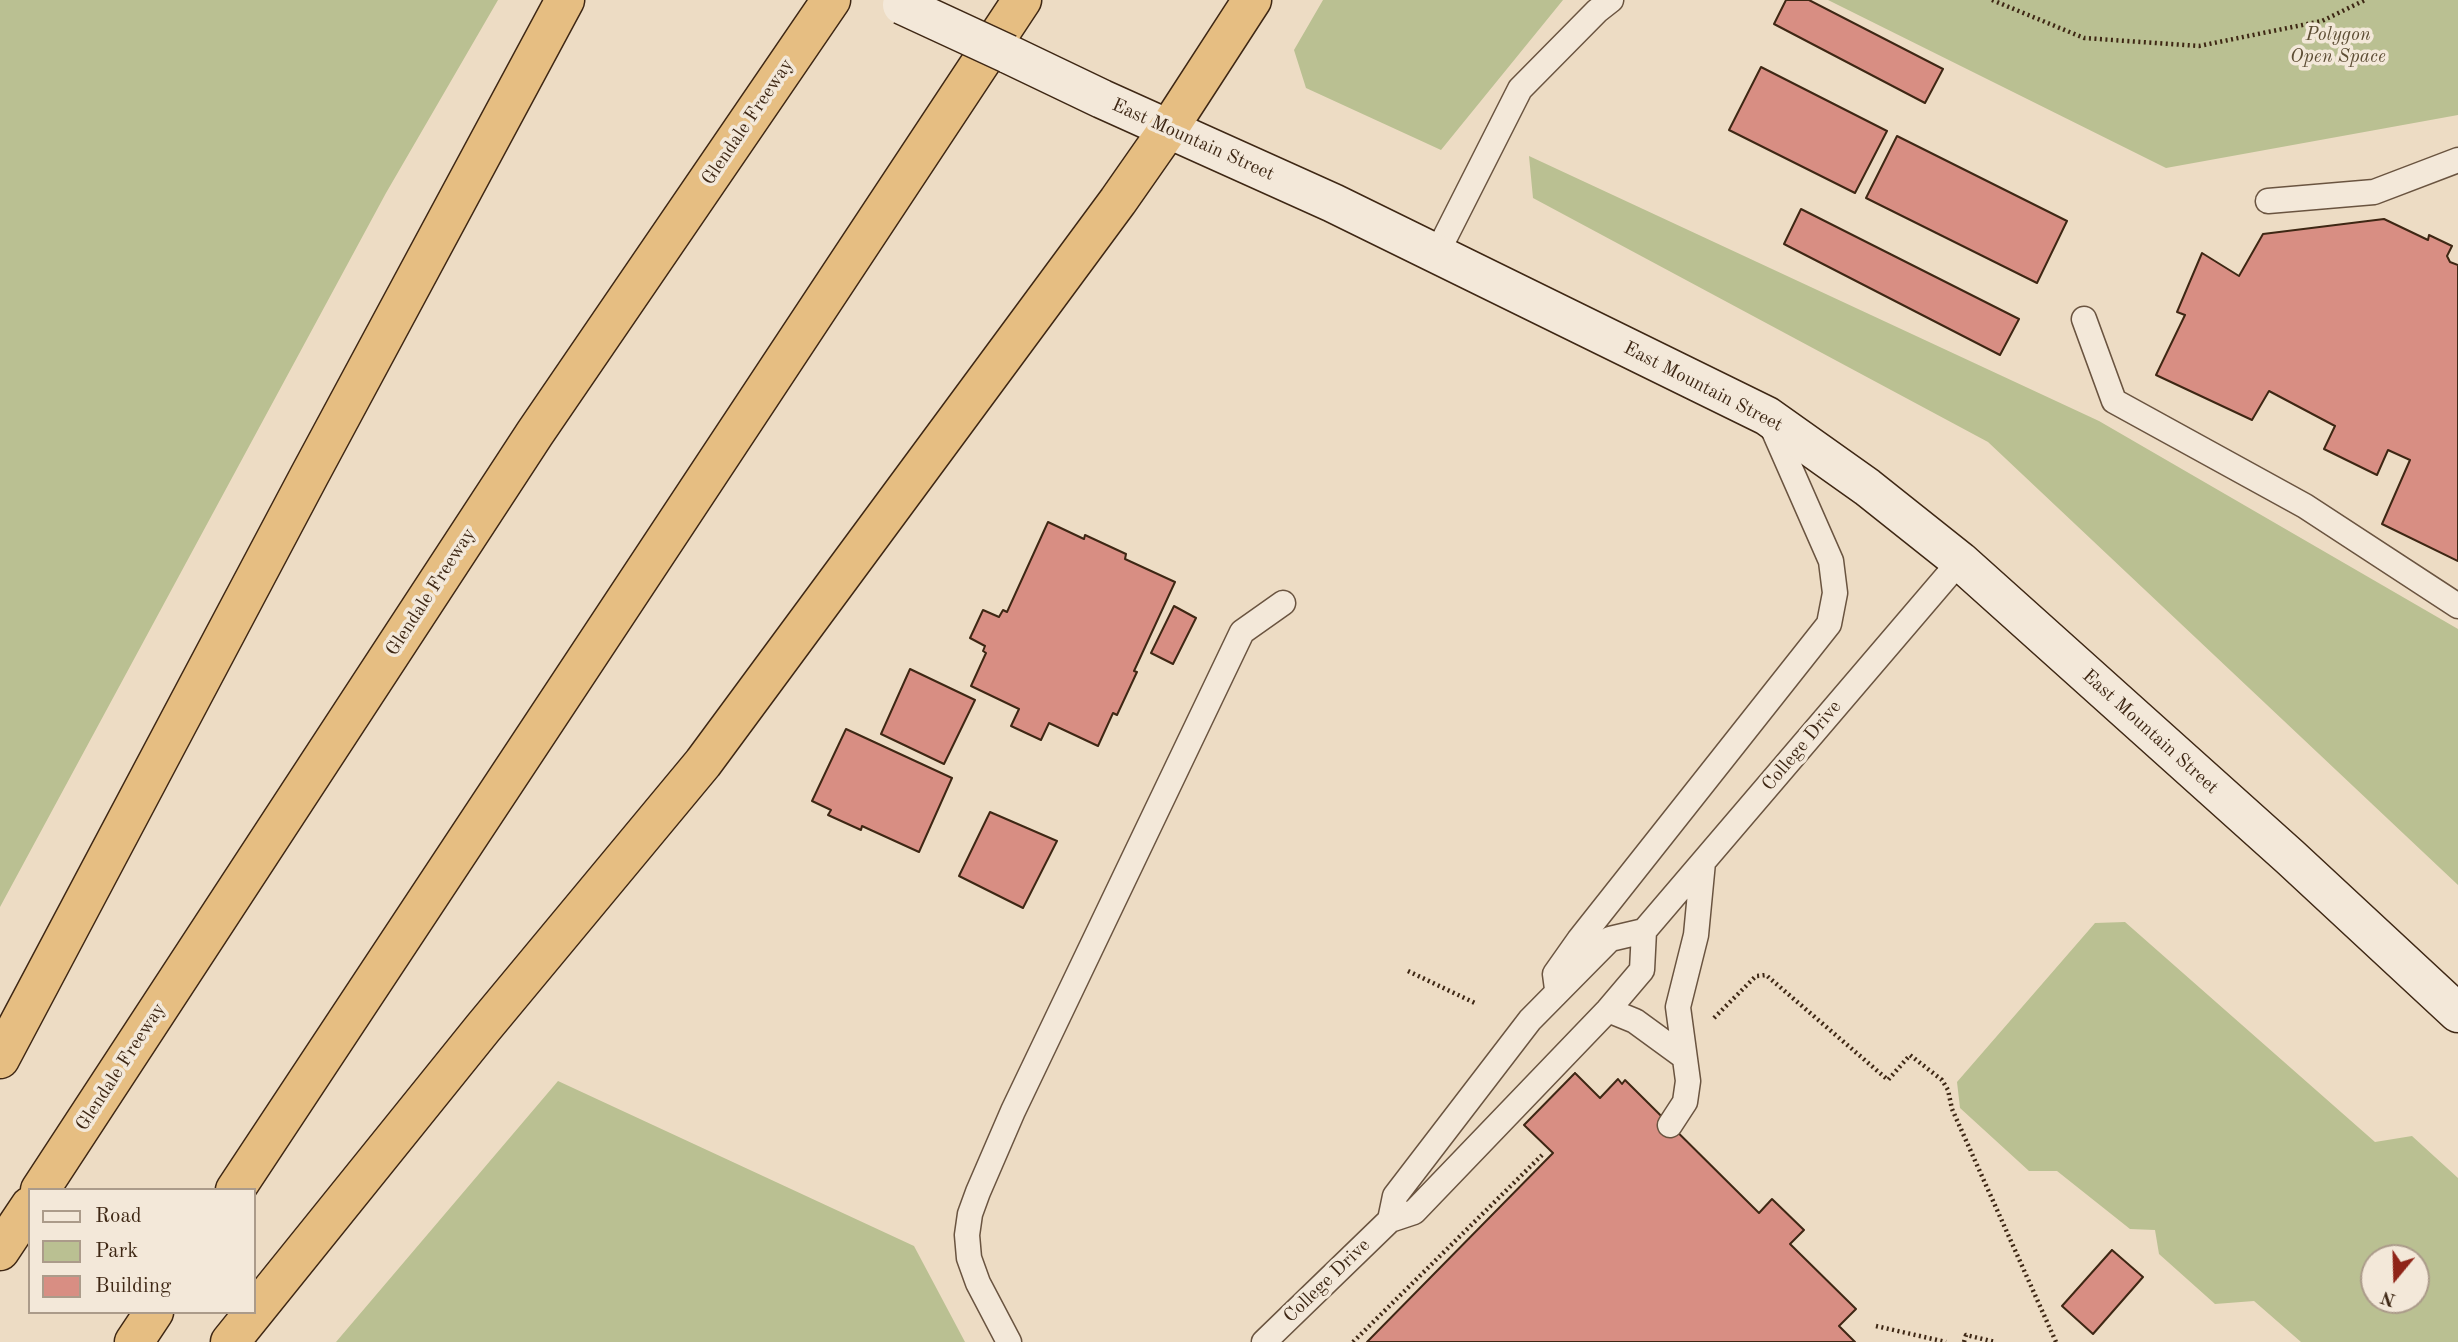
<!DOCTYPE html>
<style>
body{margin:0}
#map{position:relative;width:2458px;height:1342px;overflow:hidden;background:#eddcc4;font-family:"Old Standard TT",serif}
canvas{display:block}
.legend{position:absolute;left:28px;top:1188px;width:228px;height:126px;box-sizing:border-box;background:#f3e8d9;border:2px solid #ab9b8a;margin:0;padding:9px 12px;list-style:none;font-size:21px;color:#3e2714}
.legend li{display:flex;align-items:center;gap:14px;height:35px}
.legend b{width:35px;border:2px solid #ab9b8a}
.north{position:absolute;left:2360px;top:1244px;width:70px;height:70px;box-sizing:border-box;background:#f3e8d9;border:2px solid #ab9b8a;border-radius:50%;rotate:199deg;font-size:19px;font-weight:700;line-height:28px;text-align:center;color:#3e2714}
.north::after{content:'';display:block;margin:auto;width:24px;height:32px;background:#8f2418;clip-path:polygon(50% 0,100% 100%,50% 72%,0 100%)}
</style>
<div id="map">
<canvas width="2458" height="1342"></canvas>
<ul class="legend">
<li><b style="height:9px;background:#f3e8d9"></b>Road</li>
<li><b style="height:19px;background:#bac092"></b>Park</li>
<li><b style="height:19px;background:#d88e83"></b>Building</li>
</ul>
<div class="north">N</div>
</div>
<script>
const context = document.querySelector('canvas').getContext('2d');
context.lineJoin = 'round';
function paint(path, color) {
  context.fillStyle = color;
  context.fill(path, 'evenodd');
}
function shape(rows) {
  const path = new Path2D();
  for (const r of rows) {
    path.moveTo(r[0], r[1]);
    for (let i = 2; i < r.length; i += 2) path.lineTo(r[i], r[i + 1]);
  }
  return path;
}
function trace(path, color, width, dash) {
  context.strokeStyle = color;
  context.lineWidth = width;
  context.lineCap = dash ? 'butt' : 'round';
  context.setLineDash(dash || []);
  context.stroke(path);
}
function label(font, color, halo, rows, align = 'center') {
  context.font = font + ' "Old Standard TT",serif';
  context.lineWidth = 7;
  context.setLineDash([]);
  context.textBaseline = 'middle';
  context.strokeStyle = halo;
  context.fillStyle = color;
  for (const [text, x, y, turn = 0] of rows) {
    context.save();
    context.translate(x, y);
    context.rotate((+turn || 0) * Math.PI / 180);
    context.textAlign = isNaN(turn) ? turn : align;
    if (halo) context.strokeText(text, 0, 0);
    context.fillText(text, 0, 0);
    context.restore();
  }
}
paint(shape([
 [0,0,498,0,386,193,0,907],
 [1323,0,1563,0,1441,150,1306,88,1294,50],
 [1828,0,2458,0,2458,115,2166,168],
 [1529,156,2099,421,2458,629,2458,885,1988,442,1533,198],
 [2125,922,2375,1142,2412,1136,2458,1178,2458,1342,2301,1342,2254,1301,2215,1304,2159,1254,2155,1230,2130,1229,2057,1171,2029,1171,1960,1108,1957,1082,2095,923],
 [2374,1258,2416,1258,2416,1300,2374,1300],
 [558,1081,914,1246,965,1342,336,1342]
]), '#bac092');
const building = shape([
 [1786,0,1809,0,1943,69,1925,103,1774,24,1786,0],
 [1761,67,1887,131,1855,193,1729,130,1761,67],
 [1897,136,2067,221,2037,283,1866,198,1897,136],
 [1801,209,2019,319,2000,355,1784,244,1801,209],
 [2384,219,2428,240,2429,235,2452,246,2447,256,2450,262,2458,265,2458,561,2382,524,2410,460,2388,450,2377,475,2324,449,2335,426,2269,391,2252,420,2156,375,2185,315,2177,312,2202,253,2239,276,2263,234,2384,219],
 [1048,522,1084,539,1085,535,1126,554,1125,559,1175,582,1134,671,1137,672,1117,715,1113,713,1098,746,1049,723,1041,740,1011,726,1019,709,971,686,986,653,983,651,985,646,970,638,983,610,999,617,1003,610,1007,612,1048,522],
 [1174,606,1196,618,1173,664,1151,653,1174,606],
 [910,669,975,700,944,764,881,734,910,669],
 [846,729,952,778,919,852,862,826,861,830,828,815,831,810,812,801,846,729],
 [990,812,1057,841,1023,908,959,876,990,812],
 [1575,1073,1600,1098,1618,1079,1622,1084,1625,1080,1759,1213,1772,1199,1804,1230,1790,1244,1856,1309,1839,1326,1855,1342,1367,1342,1553,1153,1524,1125,1575,1073],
 [2112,1250,2143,1277,2093,1334,2062,1306,2112,1250]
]);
paint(building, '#d88e83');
trace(building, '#3e2714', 2);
const service = shape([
 [2268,201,2374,192,2458,160],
 [1437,253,1520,89,1597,11,1611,0],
 [2084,319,2114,401,2305,506,2458,606],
 [1557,989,1555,974,1579,940,1829,624,1835,593,1831,561,1769,420],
 [1608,1010,1635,1021,1683,1056],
 [1670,1125,1685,1102,1688,1081,1678,1007,1696,935,1703,862],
 [1390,1220,1395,1196,1530,1020,1610,939,1644,931,1960,561],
 [1009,1342,978,1283,969,1258,967,1235,970,1214,978,1192,1013,1111,1242,632,1283,603],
 [1264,1342,1390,1220,1414,1212,1608,1010,1642,970,1644,931]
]);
const secondary = shape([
 [1008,54,1102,99,1333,203,1767,416,1867,487,1960,561,2290,857,2458,1013]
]);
const motorway = shape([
 [0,1059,309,476,565,0],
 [40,1190,535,433,831,0],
 [235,1190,1022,0],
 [0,1251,30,1206],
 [134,1342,154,1312],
 [230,1342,483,1028,703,763,1118,201,1169,128,1252,0]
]);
trace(service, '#6a5440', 27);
trace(secondary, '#3e2714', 41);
trace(motorway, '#3e2714', 41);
trace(shape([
 [1992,0,2084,38,2199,46,2322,21,2365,0],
 [1408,971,1477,1004],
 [1714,1018,1756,976,1766,975,1888,1080,1910,1055,1942,1080,1948,1090,1952,1109,2056,1342],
 [1876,1326,1946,1342],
 [1353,1342,1542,1155],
 [1964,1342,1966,1335,1995,1342]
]), '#3e2714', 4.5, [2, 3.5]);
trace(service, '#f3e8d9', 24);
trace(secondary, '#f3e8d9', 38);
trace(motorway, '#e6be82', 38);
const secondaryBridge = shape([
 [902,5,1008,54]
]);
trace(secondaryBridge, '#3e2714', 41, []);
trace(secondaryBridge, '#f3e8d9', 38);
label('italic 19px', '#5d4d34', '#f3e8d9', [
 ["Polygon",2338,35],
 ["Open Space",2338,57]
]);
label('19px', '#3e2714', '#f3e8d9', [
 ["Glendale Freeway",748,122,-56],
 ["East Mountain Street",1193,140,24],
 ["East Mountain Street",1703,387,27],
 ["Glendale Freeway",431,592,-57],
 ["East Mountain Street",2150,732,42],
 ["College Drive",1802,746,-50],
 ["Glendale Freeway",121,1067,-57],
 ["College Drive",1327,1281,-44]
]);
</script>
